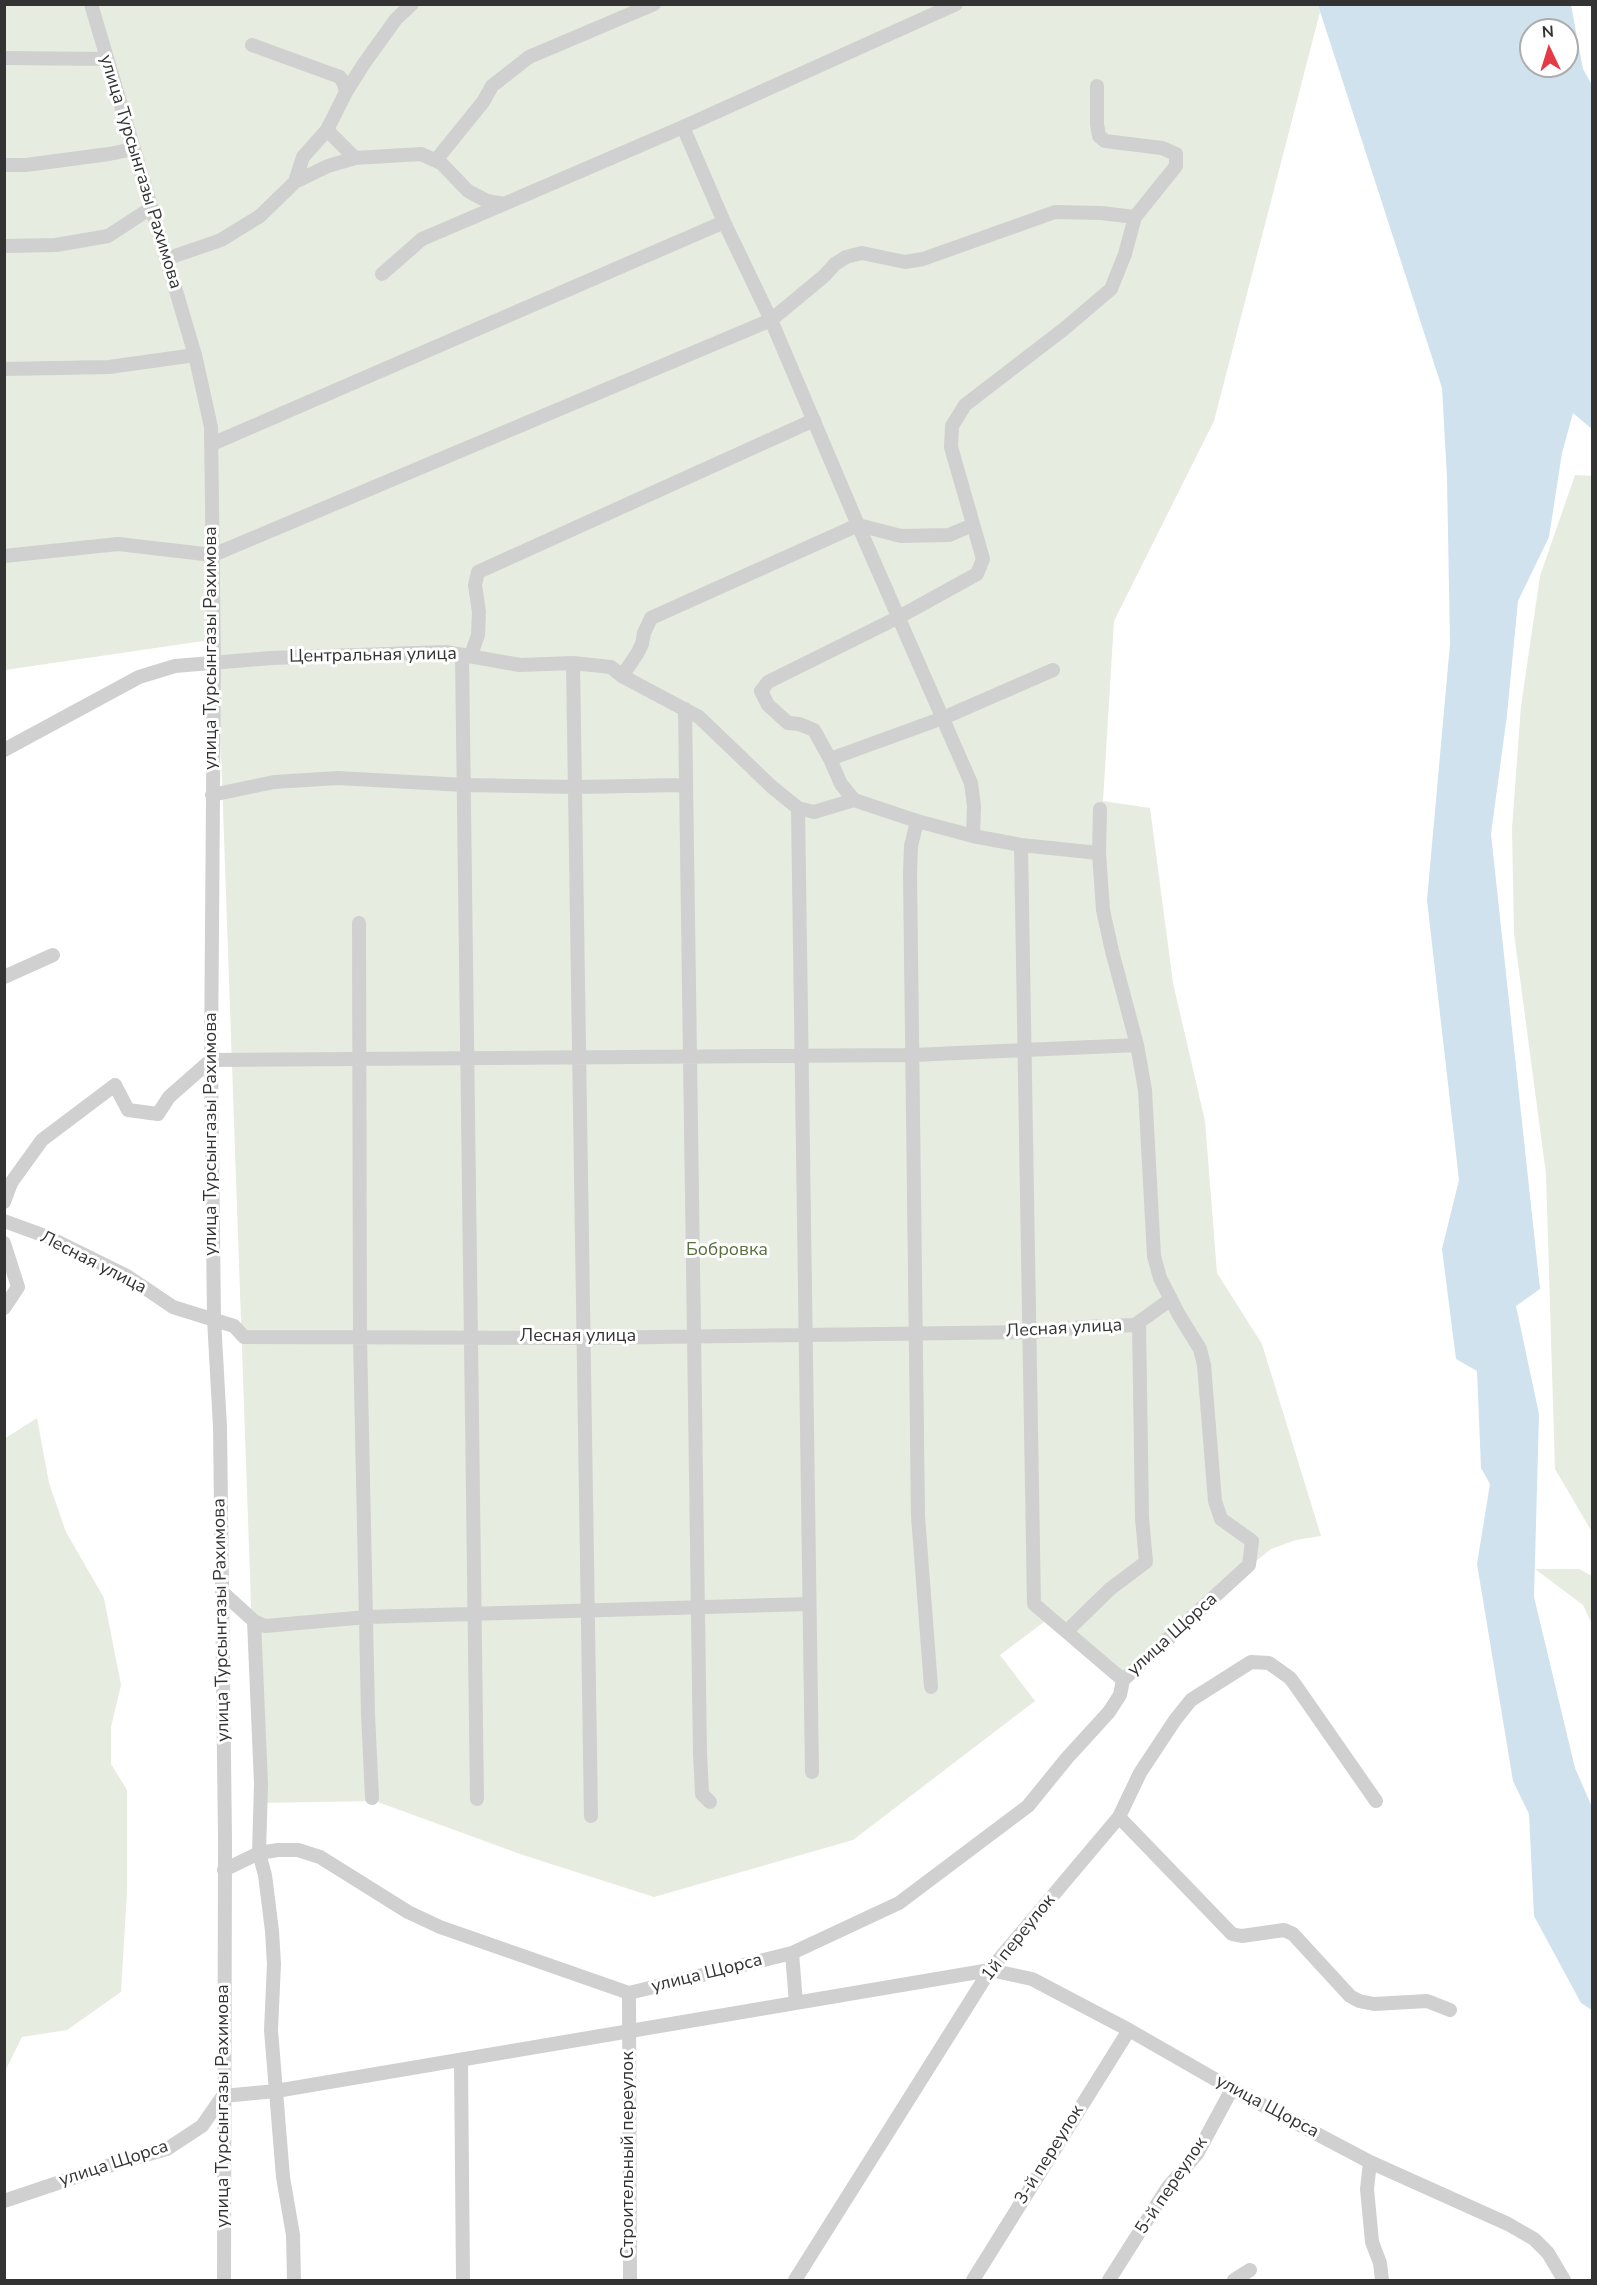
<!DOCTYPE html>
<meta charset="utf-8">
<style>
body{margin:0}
#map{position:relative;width:1597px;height:2285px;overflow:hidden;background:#fff;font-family:"Nunito Sans",sans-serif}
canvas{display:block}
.frame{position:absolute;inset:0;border:6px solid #333;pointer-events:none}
.north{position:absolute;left:1519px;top:18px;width:60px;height:60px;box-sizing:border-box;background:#fff;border:2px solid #adadad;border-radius:50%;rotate:356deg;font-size:16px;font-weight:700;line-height:24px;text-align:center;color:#333}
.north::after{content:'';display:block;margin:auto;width:21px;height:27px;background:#e63946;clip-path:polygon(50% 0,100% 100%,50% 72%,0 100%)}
</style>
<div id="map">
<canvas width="1597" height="2285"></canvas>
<div class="frame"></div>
<div class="north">N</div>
</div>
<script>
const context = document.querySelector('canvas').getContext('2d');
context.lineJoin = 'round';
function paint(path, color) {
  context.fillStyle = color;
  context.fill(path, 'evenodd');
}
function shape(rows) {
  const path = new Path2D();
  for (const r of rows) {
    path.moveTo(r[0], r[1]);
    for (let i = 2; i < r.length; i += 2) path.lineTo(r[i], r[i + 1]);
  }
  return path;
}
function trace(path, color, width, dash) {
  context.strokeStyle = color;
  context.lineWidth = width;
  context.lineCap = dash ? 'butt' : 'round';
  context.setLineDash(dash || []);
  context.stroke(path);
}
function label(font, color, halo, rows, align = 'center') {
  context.font = font + ' "Nunito Sans",sans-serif';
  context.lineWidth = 6;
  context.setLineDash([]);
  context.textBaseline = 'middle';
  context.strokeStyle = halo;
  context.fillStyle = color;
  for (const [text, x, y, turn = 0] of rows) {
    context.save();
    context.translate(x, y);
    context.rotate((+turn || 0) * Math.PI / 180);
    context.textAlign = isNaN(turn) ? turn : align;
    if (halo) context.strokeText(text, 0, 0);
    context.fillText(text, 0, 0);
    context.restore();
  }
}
paint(shape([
 [4,5,1318,5,1320,12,1214,421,1114,621,1103,801,1150,808,1173,983,1205,1121,1217,1273,1262,1344,1321,1536,1296,1540,1271,1549,1210,1598,1121,1680,1052,1616,1000,1655,1035,1701,853,1840,654,1897,523,1855,375,1801,258,1803,217,639,5,670],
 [1575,475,1592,476,1592,1532,1555,1469,1546,1174,1514,933,1512,828,1521,706,1540,576],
 [37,1418,49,1483,66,1532,104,1598,121,1685,111,1727,111,1764,127,1790,127,1892,121,1992,67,2030,22,2037,5,2071,4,1439],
 [1535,1569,1579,1569,1592,1576,1592,1624,1583,1605]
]), '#e6ecdf');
paint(shape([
 [1318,5,1571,5,1583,69,1592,85,1592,429,1573,413,1562,453,1549,537,1518,601,1507,715,1491,834,1540,1289,1516,1306,1539,1414,1534,1597,1575,1768,1592,1807,1592,2010,1581,2003,1534,1916,1529,1814,1513,1781,1477,1564,1490,1484,1481,1468,1477,1371,1456,1359,1442,1249,1459,1180,1427,900,1450,644,1447,477,1442,388],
 [1531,30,1567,30,1567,66,1531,66]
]), '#cfe2ee');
trace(shape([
 [91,4,195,355,211,427,214,664,211,1060,214,1319,220,1427,225,1839,224,2280],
 [252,45,340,77,344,84,346,92,327,130,303,157,295,182],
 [4,58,106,59],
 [346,92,363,65,396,19,412,4],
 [683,127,724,222,771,320,858,525,971,783,974,806,973,836],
 [327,130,355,158],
 [436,160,483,102,492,86,529,57,654,4],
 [4,165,26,165,109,154,133,149],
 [4,246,56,245,108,236,151,208],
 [166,259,221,240,260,216,295,182,328,166,355,158,421,154,441,163,468,191,487,201,504,204,683,127,956,4],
 [382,274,422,239,504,204],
 [4,369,109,367,195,355],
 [212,444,724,222],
 [4,556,118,544,213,555,771,320,824,276,835,264,846,257,862,253,905,262,923,259,1055,212,1101,213,1135,217],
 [462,655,477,1799],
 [471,655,478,635,479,612,475,585,478,572,814,420],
 [573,663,591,1816],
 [622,676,637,654,642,644,644,633,651,618,858,525,901,536,949,535,973,525],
 [685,709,700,1753,702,1794,710,1802],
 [4,750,139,677,175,666,271,658,446,652,520,665,573,663,611,667,622,676,699,717,772,787,798,808,814,812,854,800,917,821,973,836,1021,845,1099,853],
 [830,759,814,730,799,724,788,723,768,705,761,691,768,682,899,617,977,574,983,559,951,447,952,426,965,405,1064,329,1111,289,1125,254,1135,217,1176,166,1176,154,1162,148,1105,141,1099,136,1097,124,1097,86],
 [212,795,274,782,338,778,464,785,576,787,685,785],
 [854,800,841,784,830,759,943,718,1053,670],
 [798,808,812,1772],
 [917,821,911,846,910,874,918,1516,931,1687],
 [1021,845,1034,1604,1123,1680],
 [359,923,360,1338,368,1714,372,1798],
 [4,977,53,955],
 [211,1060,913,1055,1137,1045],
 [4,1202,11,1183,42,1140,115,1085,128,1110,158,1114,169,1097,211,1060],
 [4,1221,48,1237,127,1276,173,1307,234,1326,244,1337,584,1338,1030,1332,1085,1327,1135,1325,1171,1299],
 [4,1243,18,1287,4,1308],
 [222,1592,254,1621,265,1626,367,1617,808,1604],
 [254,1621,261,1784,259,1853,265,1875,272,1931,274,1964,271,2030,283,2177,293,2235,294,2280],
 [1067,1631,1110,1589,1146,1562,1142,1518,1139,1323],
 [1119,1817,1232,1934,1242,1936,1284,1930,1293,1934,1350,1996,1359,2001,1374,2004,1427,2001,1450,2010],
 [224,1870,259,1853,278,1850,298,1850,320,1857,408,1912,440,1927,629,1993,792,1953,899,1903,1028,1806,1067,1758,1109,1712,1120,1695,1123,1680,1249,1565,1252,1541,1221,1519,1215,1501,1204,1365,1200,1349,1179,1315,1160,1278,1154,1256,1145,1090,1137,1045,1112,951,1103,910,1099,853,1100,809],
 [792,1953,796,2003],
 [629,1993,630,2280],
 [461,2060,463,2280],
 [1370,2162,1367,2189,1372,2242,1380,2263,1382,2280],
 [4,2201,120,2162,167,2149,202,2126,223,2096,276,2091,990,1970,1032,1979,1129,2030,1232,2089,1370,2162,1508,2224,1534,2239,1548,2253,1564,2280],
 [795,2280,990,1970,1119,1817,1140,1773,1175,1720,1191,1700,1251,1662,1269,1663,1290,1678,1296,1686,1376,1801],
 [973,2280,1129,2030],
 [1109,2280,1168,2187,1197,2154,1232,2089],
 [1234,2280,1250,2270]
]), '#d0d0d0', 14);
label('18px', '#333', '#fff', [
 ["улица Турсынгазы Рахимова",140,172,73],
 ["улица Турсынгазы Рахимова",212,648,-90],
 ["Центральная улица",373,656,-1],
 ["улица Турсынгазы Рахимова",212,1134,-90],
 ["Лесная улица",93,1263,27],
 ["Лесная улица",1064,1329,-3],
 ["Лесная улица",578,1337],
 ["улица Турсынгазы Рахимова",222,1620,-91],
 ["улица Щорса",1173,1635,-42],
 ["1й переулок",1019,1938,-51],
 ["улица Щорса",707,1974,-14],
 ["улица Турсынгазы Рахимова",224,2106,-90],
 ["улица Щорса",1267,2107,28],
 ["Строительный переулок",629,2155,-90],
 ["3-й переулок",1050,2155,-58],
 ["улица Щорса",114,2164,-18],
 ["5-й переулок",1172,2186,-56]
]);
label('18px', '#56703f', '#fff', [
 ["Бобровка",727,1251]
]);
</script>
